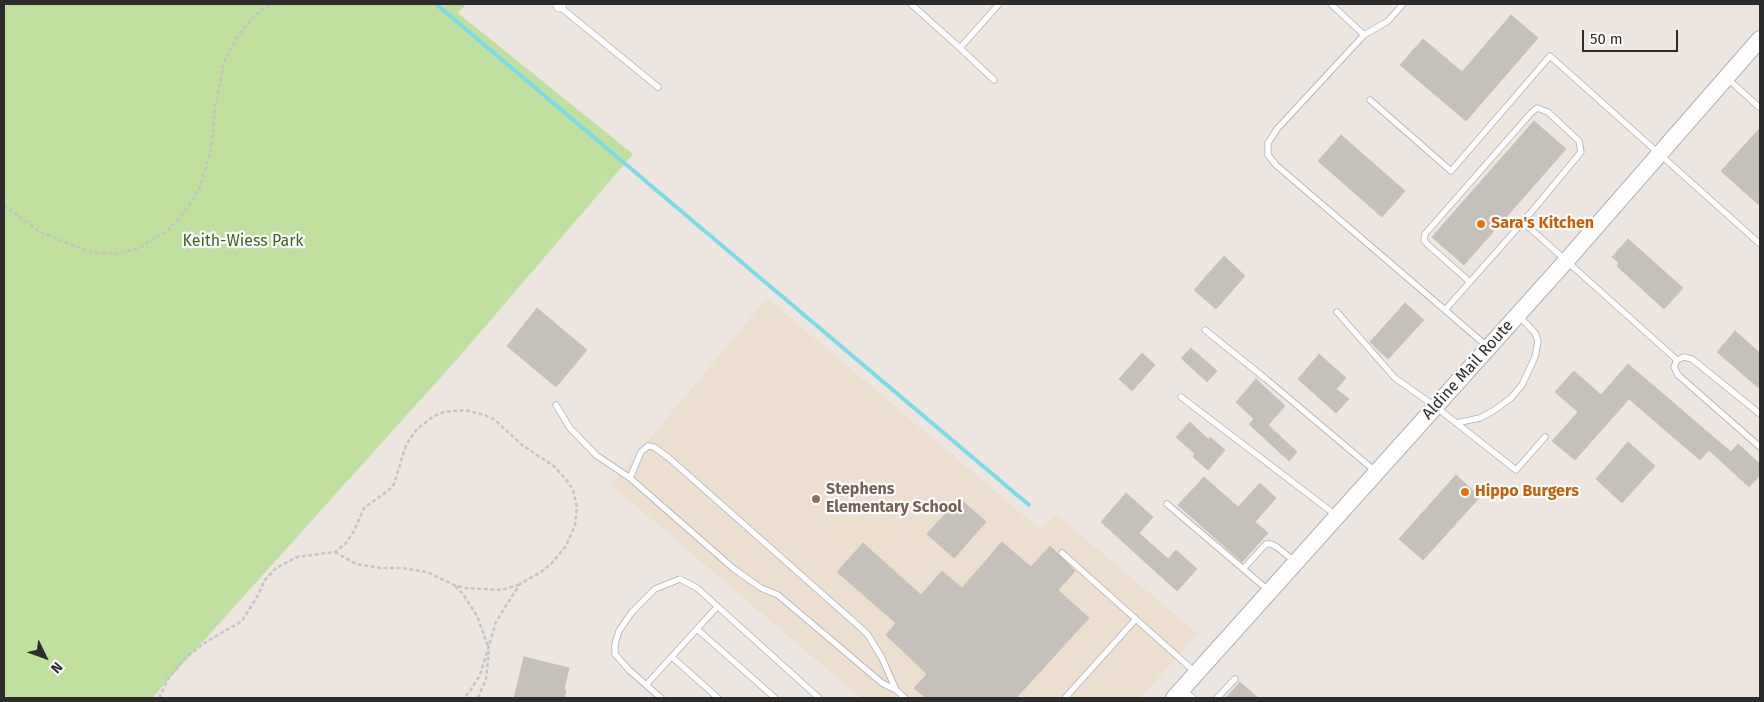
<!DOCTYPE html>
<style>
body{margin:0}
#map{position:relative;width:1764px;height:702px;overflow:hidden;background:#ede5df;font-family:"Fira Sans",sans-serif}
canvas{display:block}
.frame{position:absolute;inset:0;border:5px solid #2c2c2c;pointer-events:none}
.north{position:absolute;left:20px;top:632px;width:50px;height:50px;-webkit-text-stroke:4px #fff;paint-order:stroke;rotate:132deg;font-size:14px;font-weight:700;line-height:20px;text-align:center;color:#2c2c2c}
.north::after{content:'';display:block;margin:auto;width:18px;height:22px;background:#2c2c2c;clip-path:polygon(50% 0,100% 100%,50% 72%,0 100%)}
.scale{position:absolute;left:1582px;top:30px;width:96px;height:22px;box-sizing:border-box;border:2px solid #2c2c2c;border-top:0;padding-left:6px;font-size:15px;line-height:18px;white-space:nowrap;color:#2c2c2c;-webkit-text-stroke:4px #fff;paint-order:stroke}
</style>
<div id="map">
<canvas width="1764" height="702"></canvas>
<div class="frame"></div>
<div class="north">N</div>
<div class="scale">50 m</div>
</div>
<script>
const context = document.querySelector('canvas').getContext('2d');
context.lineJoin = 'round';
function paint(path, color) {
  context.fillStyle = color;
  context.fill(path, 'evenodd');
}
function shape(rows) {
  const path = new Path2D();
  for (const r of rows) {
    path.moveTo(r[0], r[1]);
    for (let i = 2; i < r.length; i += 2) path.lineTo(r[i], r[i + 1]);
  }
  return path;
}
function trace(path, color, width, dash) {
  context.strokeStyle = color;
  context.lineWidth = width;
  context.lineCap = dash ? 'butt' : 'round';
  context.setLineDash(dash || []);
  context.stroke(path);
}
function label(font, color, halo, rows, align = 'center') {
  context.font = font + ' "Fira Sans",sans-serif';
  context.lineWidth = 4.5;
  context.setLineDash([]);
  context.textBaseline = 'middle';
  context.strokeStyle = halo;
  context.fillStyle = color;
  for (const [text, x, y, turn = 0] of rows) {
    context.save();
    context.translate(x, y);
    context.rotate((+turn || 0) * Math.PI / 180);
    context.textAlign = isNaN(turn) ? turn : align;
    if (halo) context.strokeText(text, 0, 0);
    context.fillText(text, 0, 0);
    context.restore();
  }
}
paint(shape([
 [767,298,1040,529,1056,514,1198,634,1140,698,861,698,611,485]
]), '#eddfd0');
paint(shape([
 [4,4,466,4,458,13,633,154,459,357,152,698,4,698]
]), '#c0e09f');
trace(shape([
 [436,4,1029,505]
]), '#79dce8', 4);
const building = shape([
 [1511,15,1538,38,1466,121,1400,65,1423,39,1462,72,1511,15],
 [1534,121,1566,149,1464,265,1432,237,1534,121],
 [1760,128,1760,206,1721,171,1760,128],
 [1341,135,1405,191,1382,217,1318,161,1341,135],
 [1628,239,1683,288,1664,309,1617,266,1619,263,1612,257,1628,239],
 [1224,256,1245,276,1216,309,1194,290,1224,256],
 [1405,303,1424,320,1388,359,1370,342,1405,303],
 [537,308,587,350,556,387,507,346,537,308],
 [1735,331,1760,353,1760,389,1717,352,1735,331],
 [1191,348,1217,371,1207,382,1181,358,1191,348],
 [1142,353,1155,365,1132,391,1119,379,1142,353],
 [1319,354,1346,378,1336,389,1349,399,1336,413,1298,379,1319,354],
 [1628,364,1731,452,1738,444,1760,464,1760,475,1749,487,1709,450,1700,460,1629,399,1575,460,1552,441,1578,412,1555,392,1574,371,1601,395,1628,364],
 [1256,379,1285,406,1268,425,1297,452,1289,461,1249,424,1254,419,1236,402,1256,379],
 [1190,422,1208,439,1210,437,1225,450,1208,470,1193,457,1195,454,1176,437,1190,422],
 [1628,442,1655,466,1622,503,1596,479,1628,442],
 [1456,475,1480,497,1423,560,1399,539,1456,475],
 [1204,477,1238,507,1260,483,1276,498,1255,522,1268,533,1242,562,1178,505,1204,477],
 [1126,493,1153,517,1139,533,1168,559,1176,550,1197,569,1177,591,1101,522,1126,493],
 [959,498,986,522,954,558,927,534,959,498],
 [1002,542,1031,567,1050,546,1075,571,1058,590,1089,618,1016,698,926,698,914,688,927,674,886,635,896,623,837,572,863,543,921,595,942,571,962,588,1002,542],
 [524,657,569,668,564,689,566,691,564,698,514,698,524,657],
 [1240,682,1258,698,1226,698,1240,682]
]);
paint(building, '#c6c0bb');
trace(building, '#c8c0b9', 1);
const lane = shape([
 [911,4,960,48,999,4],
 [1331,4,1364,35],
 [1403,4,1388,21,1364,35,1277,129,1268,143,1268,155,1276,165,1445,310],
 [559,6,658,87],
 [960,48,994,80],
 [1728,79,1760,108],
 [1370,100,1451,171,1550,56,1760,244],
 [1470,282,1427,244,1424,240,1425,234,1531,113,1537,108,1548,112,1579,141,1581,152,1523,222],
 [1337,312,1395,378,1436,407,1516,470,1545,437],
 [1205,330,1266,379,1375,471],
 [1488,347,1445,310,1523,222,1677,360],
 [1181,397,1337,516],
 [556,405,570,428,596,455,630,478],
 [1760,414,1692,359,1684,357,1677,360,1674,367,1678,375,1760,447],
 [1456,423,1480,418,1493,411,1511,398,1522,385,1535,357,1538,341,1535,333,1519,316],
 [648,446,654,447,669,458,862,629,868,635,882,658,896,690,882,683,778,595,761,588,734,569,630,478,641,452,648,446],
 [1167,504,1268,590],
 [1062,553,1195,672],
 [1244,568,1266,544,1271,544,1277,547,1295,562],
 [697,629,775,698],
 [672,657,718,698],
 [646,685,717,607],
 [896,690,905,698],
 [1183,690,1193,698],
 [661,698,629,670,615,654,615,644,619,631,632,612,655,589,680,579,697,588,819,698],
 [1065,698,1136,619],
 [1217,698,1235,679]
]);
const street = shape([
 [559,6,561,4]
]);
const secondary = shape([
 [1174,698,1567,260,1760,39]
]);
trace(lane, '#acb0b8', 7);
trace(street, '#acb0b8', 12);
trace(secondary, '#acb0b8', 18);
trace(shape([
 [4,205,40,232,91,252,114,254,137,249,168,230,187,209,200,187,211,150,215,108,224,62,236,39,253,17,270,4],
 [335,552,356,564,381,568,402,568,427,572,454,585,466,588,501,590,518,585],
 [455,586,463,594,477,616,488,646],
 [159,698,169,677,185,658,206,642,242,621,258,595,265,580,276,568,297,557,335,552,346,543,354,531,364,508,389,490,394,484,406,445,417,429,434,416,444,412,465,410,485,415,495,420,522,445,555,467,568,482,573,490,577,508,575,525,566,546,551,564,541,572,520,584,507,604,496,622,480,675,470,691,464,698],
 [478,698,486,679,489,651]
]), '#c4c4c4', 2.5, [4, 2.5]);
trace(lane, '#fff', 5.5);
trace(street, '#fff', 11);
trace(secondary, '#fff', 16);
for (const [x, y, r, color] of [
 [1481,224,5,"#e8710a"],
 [1465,492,5,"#e8710a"],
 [816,499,5,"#8d6e63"]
]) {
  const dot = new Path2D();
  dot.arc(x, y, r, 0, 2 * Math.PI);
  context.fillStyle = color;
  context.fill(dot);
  trace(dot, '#fff', 2);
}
label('bold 16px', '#c56008', '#fff', [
 ["Sara's Kitchen",1491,224],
 ["Hippo Burgers",1475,492]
], 'left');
label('16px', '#39661f', '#fff', [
 ["Keith-Wiess Park",243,242]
]);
label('16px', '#2c2c2c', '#fff', [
 ["Aldine Mail Route",1468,370,-48]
]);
label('bold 16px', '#785e54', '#fff', [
 ["Stephens",826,490],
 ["Elementary School",826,508]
], 'left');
</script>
